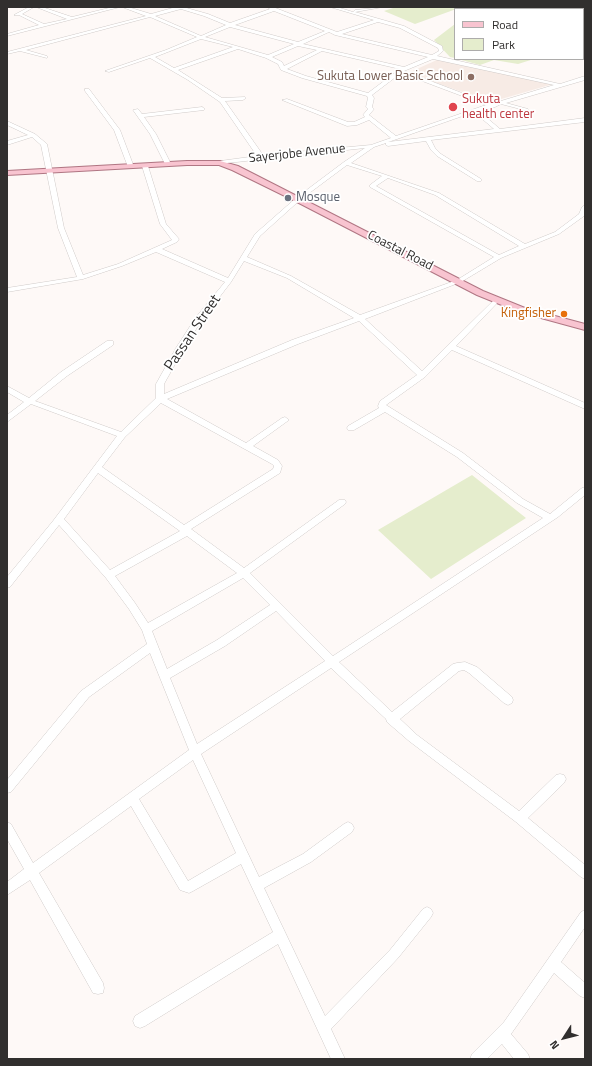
<!DOCTYPE html>
<style>
body{margin:0}
#map{position:relative;width:592px;height:1066px;overflow:hidden;background:#fef9f7;font-family:"Titillium Web",sans-serif}
canvas{display:block}
.frame{position:absolute;inset:0;border:8px solid #312f2e;pointer-events:none}
.legend{position:absolute;left:454px;top:8px;width:130px;height:52px;box-sizing:border-box;background:#fff;border:1px solid #adacab;margin:0;padding:5px 7px;list-style:none;font-size:12px;color:#312f2e}
.legend li{display:flex;align-items:center;gap:8px;height:20px}
.legend b{width:20px;border:1px solid #adacab}
.north{position:absolute;left:544px;top:1018px;width:40px;height:40px;-webkit-text-stroke:3px #fff;paint-order:stroke;rotate:234deg;font-size:11px;font-weight:700;line-height:16px;text-align:center;color:#312f2e}
.north::after{content:'';display:block;margin:auto;width:14px;height:18px;background:#312f2e;clip-path:polygon(50% 0,100% 100%,50% 72%,0 100%)}
</style>
<div id="map">
<canvas width="592" height="1066"></canvas>
<div class="frame"></div>
<ul class="legend">
<li><b style="height:5px;background:#f8c4d0"></b>Road</li>
<li><b style="height:11px;background:#e5edcd"></b>Park</li>
</ul>
<div class="north">N</div>
</div>
<script>
const context = document.querySelector('canvas').getContext('2d');
context.lineJoin = 'round';
function paint(path, color) {
  context.fillStyle = color;
  context.fill(path, 'evenodd');
}
function shape(rows) {
  const path = new Path2D();
  for (const r of rows) {
    path.moveTo(r[0], r[1]);
    for (let i = 2; i < r.length; i += 2) path.lineTo(r[i], r[i + 1]);
  }
  return path;
}
function trace(path, color, width, dash) {
  context.strokeStyle = color;
  context.lineWidth = width;
  context.lineCap = dash ? 'butt' : 'round';
  context.setLineDash(dash || []);
  context.stroke(path);
}
function label(font, color, halo, rows, align = 'center') {
  context.font = font + ' "Titillium Web",sans-serif';
  context.lineWidth = 3.5;
  context.setLineDash([]);
  context.textBaseline = 'middle';
  context.strokeStyle = halo;
  context.fillStyle = color;
  for (const [text, x, y, turn = 0] of rows) {
    context.save();
    context.translate(x, y);
    context.rotate((+turn || 0) * Math.PI / 180);
    context.textAlign = isNaN(turn) ? turn : align;
    if (halo) context.strokeText(text, 0, 0);
    context.fillText(text, 0, 0);
    context.restore();
  }
}
paint(shape([
 [439,59,553,84,491,102,408,73]
]), '#f7ebe5');
paint(shape([
 [396,7,456,7,459,8,415,24,384,11],
 [455,24,455,58,450,57,434,40],
 [458,59,534,59,518,64,494,60,480,65],
 [472,475,526,518,431,579,378,530]
]), '#e5edcd');
const minor = shape([
 [29,7,34,7,22,14,44,24,67,19,36,7,42,7,72,17,113,7,120,7,7,36,7,34,39,25,19,15,14,15,29,7],
 [122,7,128,7,151,14,176,7,183,7,208,14,230,23,270,9,267,7,273,7,337,32,374,20,330,7,337,7,353,12,355,10,383,7,355,12,404,26,442,46,443,51,437,56,560,84,585,76,585,80,506,103,528,109,528,111,501,104,495,107,479,111,500,129,585,118,585,122,431,140,435,148,441,154,481,179,481,181,477,181,437,156,431,150,426,141,388,146,386,145,386,143,374,147,351,163,439,193,525,244,555,232,579,214,582,207,585,205,584,216,559,234,501,258,461,282,365,319,422,371,495,299,499,299,499,301,456,346,585,403,585,409,452,350,425,377,386,405,463,453,523,499,550,514,582,488,585,487,585,495,558,517,339,662,392,712,453,664,457,663,465,662,477,667,512,697,513,700,512,703,508,705,504,703,469,673,464,670,459,671,400,719,417,735,519,811,556,775,560,774,564,775,566,779,564,783,528,818,585,865,585,879,581,877,516,822,409,741,387,722,386,719,331,668,201,754,259,877,303,854,344,824,348,822,352,824,354,828,352,832,311,862,264,888,325,1016,390,950,423,909,427,907,431,909,433,913,431,917,398,958,331,1029,345,1059,331,1059,278,944,145,1026,140,1028,135,1026,133,1021,135,1016,273,932,241,864,193,891,189,893,180,890,131,806,39,873,103,983,104,988,103,993,98,994,93,993,30,880,7,895,7,882,24,869,7,839,7,822,11,824,33,863,189,750,150,653,89,697,11,792,7,793,7,780,81,691,147,644,142,630,129,609,106,578,59,525,10,587,7,588,7,577,53,521,117,436,31,404,7,422,7,415,24,402,7,392,7,386,29,398,61,372,107,341,113,341,113,345,67,376,35,401,121,432,156,398,156,384,176,348,196,317,225,282,156,252,122,266,83,279,7,292,7,288,77,277,58,228,41,145,32,137,7,145,7,141,28,135,7,125,7,121,35,134,47,144,64,228,83,275,118,264,172,240,160,224,142,166,143,165,148,166,166,224,179,239,177,242,162,249,228,278,255,234,296,198,344,162,365,148,218,164,218,162,220,161,257,156,220,102,188,80,150,58,109,72,105,71,166,50,197,37,150,17,26,50,47,56,47,58,20,51,7,54,7,52,146,16,122,7],
 [181,9,204,16,226,25,201,36,155,16,181,9],
 [274,11,325,31,298,42,235,25,274,11],
 [378,22,400,28,438,48,439,51,432,55,342,34,378,22],
 [230,27,294,44,268,55,205,37,230,27],
 [329,32,335,35,428,57,404,67,303,44,329,32],
 [201,39,233,47,174,68,155,57,201,39],
 [298,46,317,50,284,66,282,62,272,57,298,46],
 [238,49,266,58,278,64,281,70,302,78,367,96,368,98,366,107,368,109,363,115,365,117,354,122,348,122,287,99,282,100,347,126,357,125,369,120,391,138,371,145,263,155,225,101,243,100,246,98,245,97,222,98,178,70,238,49],
 [322,51,400,69,368,93,306,76,287,69,322,51],
 [433,59,554,85,491,104,404,71,433,59],
 [401,73,486,105,396,136,369,115,374,109,372,107,374,98,372,95,401,73],
 [474,112,494,129,388,142,397,139,474,112],
 [347,165,382,176,370,185,370,187,494,257,457,280,360,315,291,276,247,257,260,236,300,200,347,165],
 [388,178,435,195,519,246,499,255,376,186,388,178],
 [244,261,287,278,354,318,292,340,164,394,164,384,184,348,202,320,231,282,244,261],
 [359,321,417,375,380,401,378,406,379,408,348,426,347,428,348,430,354,430,385,412,457,457,517,503,543,518,333,656,250,573,345,504,346,502,345,500,339,500,244,568,191,529,280,473,282,466,278,460,253,446,289,420,285,417,282,418,246,443,167,399,298,344,359,321],
 [161,403,272,464,274,466,273,469,184,525,102,467,125,437,161,403],
 [98,473,180,531,110,570,64,519,98,473],
 [187,536,237,573,148,623,135,603,115,576,187,536],
 [243,578,270,605,217,640,167,669,152,631,243,578],
 [276,611,325,661,197,744,170,678,225,646,276,611],
 [193,760,236,853,188,881,139,799,193,760],
 [519,7,525,7,528,9,522,9,519,7],
 [547,7,585,7,585,9,548,9,547,7],
 [583,35,585,35,585,38,583,38,583,35],
 [85,89,89,89,120,130,134,167,133,168,128,167,114,130,85,91,85,89],
 [202,107,205,109,204,110,144,117,156,134,171,164,168,166,165,164,150,134,133,110,138,109,142,114,202,107],
 [585,910,585,927,561,962,585,983,585,998,580,996,554,973,511,1034,528,1054,530,1059,514,1059,502,1044,487,1059,470,1059,472,1054,504,1022,581,912,585,910]
]);
const major = shape([
 [187,161,220,161,238,166,483,291,525,308,585,324,585,330,519,312,477,295,295,201,232,170,219,165,187,165,7,175,7,171,187,161]
]);
trace(minor, '#d0cbc9', 1);
trace(major, '#b07683', 2);
paint(minor, '#fff');
paint(major, '#f8c4d0');
for (const [x, y, r, color] of [
 [471,77,4,"#8d6e63"],
 [453,107,5,"#e0444e"],
 [288,198,4,"#6b7280"],
 [564,314,4,"#e8710a"]
]) {
  const dot = new Path2D();
  dot.arc(x, y, r, 0, 2 * Math.PI);
  context.fillStyle = color;
  context.fill(dot);
  trace(dot, '#fff', 1.5);
}
label('13px', '#785e54', '#fff', [
 ["Sukuta Lower Basic School",463,77]
], 'right');
label('13px', '#be3a42', '#fff', [
 ["Sukuta",462,100],
 ["health center",462,115]
], 'left');
label('13px', '#312f2e', '#fff', [
 ["Sayerjobe Avenue",297,154,-6],
 ["Coastal Road",400,251,27]
]);
label('13px', '#5b616d', '#fff', [
 ["Mosque",296,198]
], 'left');
label('13px', '#c56008', '#fff', [
 ["Kingfisher",556,314]
], 'right');
label('15px', '#312f2e', '#fff', [
 ["Passan Street",193,333,-56]
]);
</script>
